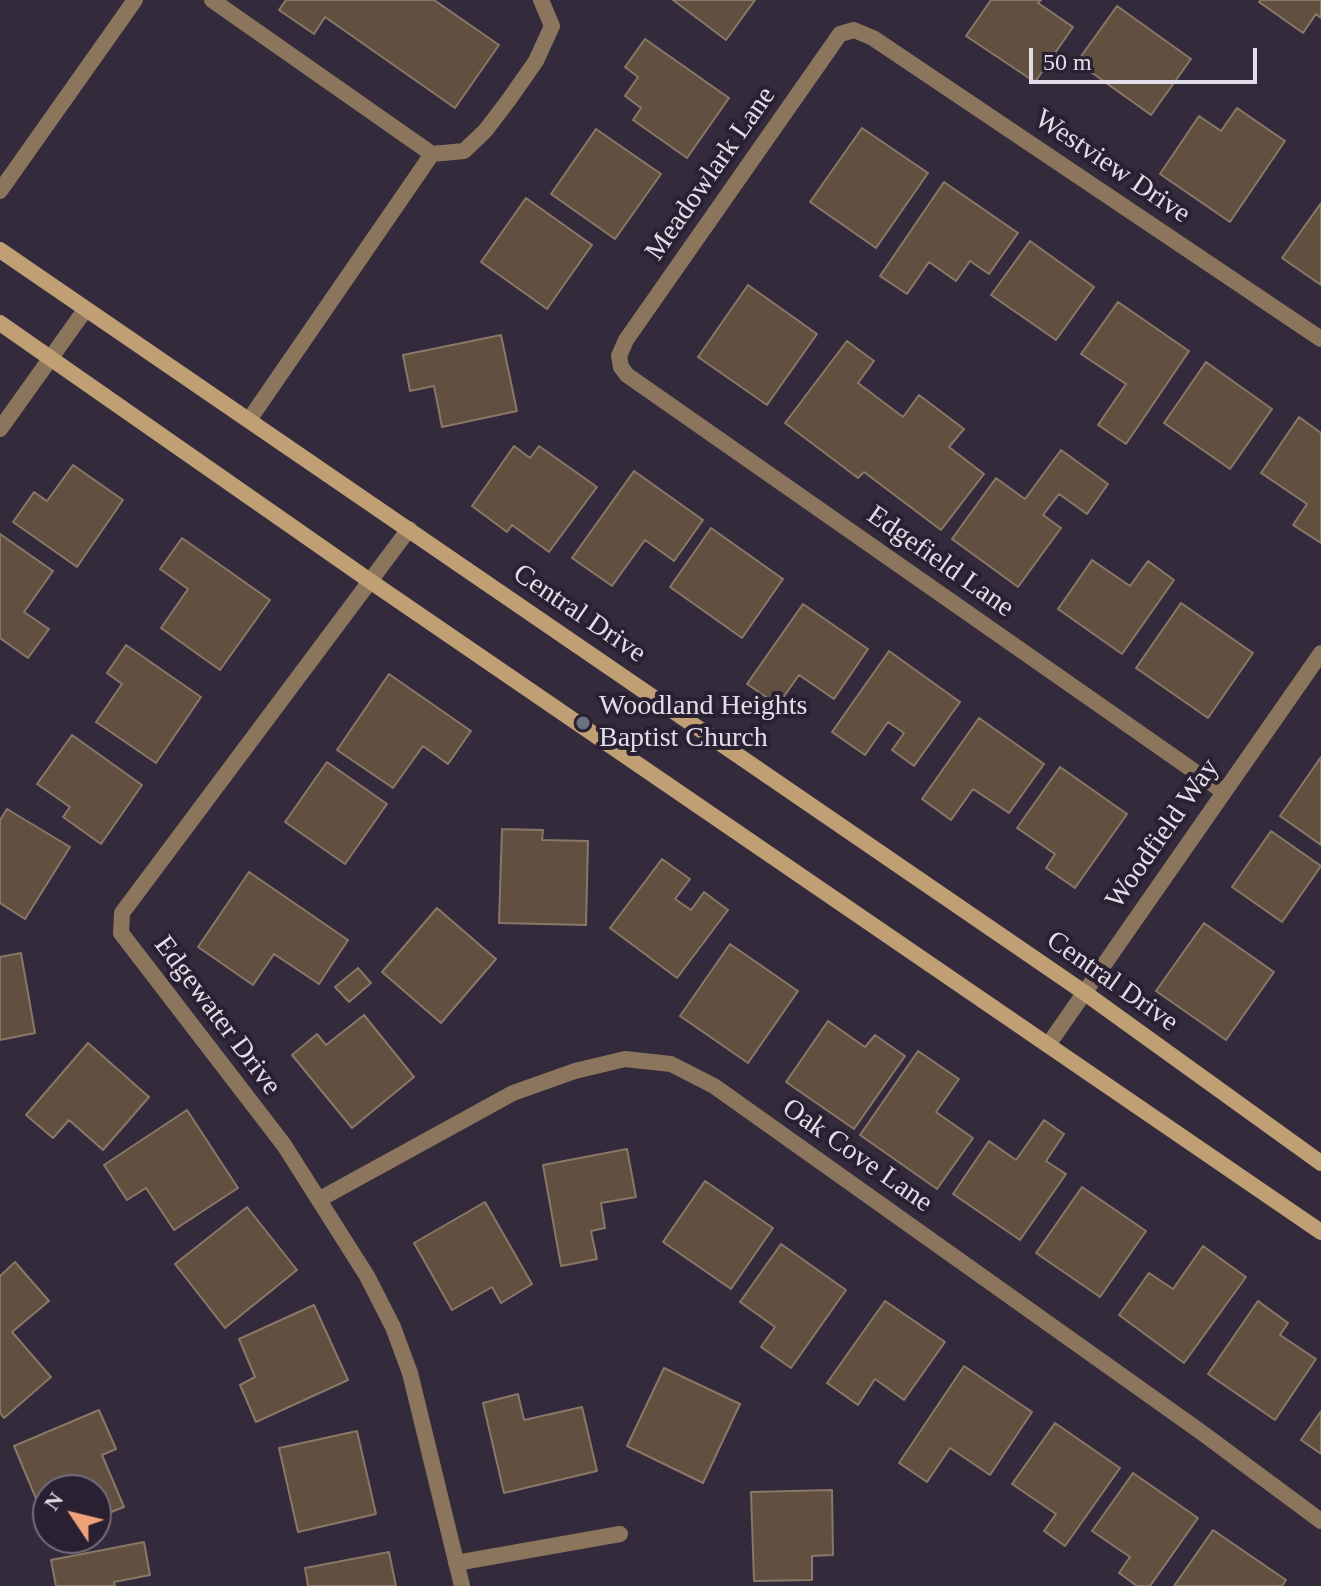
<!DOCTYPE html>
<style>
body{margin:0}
#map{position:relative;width:1321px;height:1586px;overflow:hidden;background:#332a3c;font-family:"Times New Roman",serif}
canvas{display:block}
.north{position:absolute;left:32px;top:1474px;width:80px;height:80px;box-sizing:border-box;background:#292031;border:2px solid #736c7b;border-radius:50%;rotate:305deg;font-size:22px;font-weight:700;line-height:32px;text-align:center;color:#e3dde9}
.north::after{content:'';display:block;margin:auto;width:28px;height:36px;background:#f0a27a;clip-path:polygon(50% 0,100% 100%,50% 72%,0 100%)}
.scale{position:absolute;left:1029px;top:48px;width:228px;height:36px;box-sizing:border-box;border:4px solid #e3dde9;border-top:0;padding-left:10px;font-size:24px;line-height:28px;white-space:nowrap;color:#e3dde9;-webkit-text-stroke:6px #292031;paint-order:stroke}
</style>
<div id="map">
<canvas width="1321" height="1586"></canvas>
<div class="north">N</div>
<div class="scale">50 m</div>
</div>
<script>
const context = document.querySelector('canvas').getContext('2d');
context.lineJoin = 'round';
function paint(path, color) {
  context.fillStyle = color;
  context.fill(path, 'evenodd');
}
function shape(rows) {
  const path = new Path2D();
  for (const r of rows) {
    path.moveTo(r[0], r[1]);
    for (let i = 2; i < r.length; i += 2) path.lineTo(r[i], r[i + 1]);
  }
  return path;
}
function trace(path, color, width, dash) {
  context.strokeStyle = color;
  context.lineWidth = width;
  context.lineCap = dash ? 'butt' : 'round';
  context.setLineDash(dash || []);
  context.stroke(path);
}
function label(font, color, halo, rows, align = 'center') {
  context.font = font + ' "Times New Roman",serif';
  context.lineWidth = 8;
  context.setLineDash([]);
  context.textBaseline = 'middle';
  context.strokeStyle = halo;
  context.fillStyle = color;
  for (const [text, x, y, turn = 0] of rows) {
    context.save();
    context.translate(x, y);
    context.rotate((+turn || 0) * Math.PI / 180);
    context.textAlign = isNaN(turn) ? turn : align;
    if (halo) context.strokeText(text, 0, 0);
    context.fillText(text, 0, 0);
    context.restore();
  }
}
const building = shape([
 [286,0,434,0,499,45,455,108,325,17,314,34,279,10,286,0],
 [673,0,755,0,726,40,673,0],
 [991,0,1041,0,1038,3,1073,27,1035,82,966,36,991,0],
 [1261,0,1321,0,1321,18,1316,14,1303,33,1259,2,1261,0],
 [1117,6,1191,59,1151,115,1077,62,1117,6],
 [645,39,729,98,687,158,633,120,641,108,625,96,638,77,625,67,645,39],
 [1237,108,1285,141,1230,222,1160,174,1199,116,1221,131,1237,108],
 [862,128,928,173,876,248,810,202,862,128],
 [596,129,661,174,615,239,551,194,596,129],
 [944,182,1018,233,989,274,970,261,956,281,929,262,907,294,880,276,944,182],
 [526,198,592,245,547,309,481,262,526,198],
 [1321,203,1321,285,1282,258,1321,203],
 [1030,241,1094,287,1056,340,991,295,1030,241],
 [748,285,817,334,767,405,698,357,748,285],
 [1118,302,1189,351,1126,444,1098,425,1126,384,1081,354,1118,302],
 [501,335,517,411,442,427,434,386,410,391,403,355,501,335],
 [847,341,874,361,858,383,903,417,919,395,964,429,949,447,984,474,941,530,864,472,858,478,785,423,847,341],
 [1206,362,1272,409,1230,469,1164,423,1206,362],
 [1299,417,1321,433,1321,543,1293,525,1307,504,1261,473,1299,417],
 [514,446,530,458,539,446,597,487,549,552,512,525,507,532,472,506,514,446],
 [1061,450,1108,484,1087,514,1059,494,1043,515,1061,528,1018,587,952,539,996,478,1025,499,1061,450],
 [73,465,123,500,77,567,13,522,34,492,47,501,73,465],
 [634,471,703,520,674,561,645,540,612,586,572,558,634,471],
 [711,528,783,579,742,638,670,587,711,528],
 [0,534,53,571,24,612,49,629,28,658,0,638,0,534],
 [182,538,270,600,220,670,161,628,188,589,160,569,182,538],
 [1092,560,1130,586,1148,561,1174,580,1122,654,1058,609,1092,560],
 [1181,603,1253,653,1208,718,1136,668,1181,603],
 [803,604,868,649,834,699,799,675,778,705,747,684,803,604],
 [126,645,201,697,156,763,96,722,122,684,107,673,126,645],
 [889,651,960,702,914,766,892,750,904,733,888,722,865,755,832,732,889,651],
 [389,674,471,731,448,764,423,746,393,788,337,750,389,674],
 [979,718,1044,764,1009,813,973,789,951,820,922,799,979,718],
 [72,735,142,785,101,844,63,817,70,807,37,784,72,735],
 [1321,757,1321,845,1280,816,1321,757],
 [327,762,387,804,345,864,285,822,327,762],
 [1060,767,1127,814,1075,888,1046,868,1055,854,1017,828,1060,767],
 [7,809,70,847,25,919,0,903,0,820,7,809],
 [502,829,543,830,542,840,588,841,586,925,499,923,502,829],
 [1271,831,1321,866,1282,922,1232,887,1271,831],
 [662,859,690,879,675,899,691,910,704,892,728,910,677,978,610,928,662,859],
 [249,872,348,940,319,984,274,954,253,985,198,947,249,872],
 [437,908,496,959,441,1023,382,972,437,908],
 [1204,923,1274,972,1226,1040,1156,991,1204,923],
 [730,944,798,991,748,1063,680,1016,730,944],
 [21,953,35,1033,0,1040,0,957,21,953],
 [358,968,371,983,349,1002,335,987,358,968],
 [364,1015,414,1077,352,1128,292,1055,317,1034,326,1045,364,1015],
 [828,1021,865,1047,875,1035,905,1056,854,1129,786,1082,828,1021],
 [88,1043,149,1097,103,1150,69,1120,53,1138,26,1115,88,1043],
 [918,1051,959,1079,936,1112,973,1138,937,1189,860,1135,918,1051],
 [187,1110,238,1188,174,1230,146,1188,127,1200,104,1165,187,1110],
 [1044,1120,1064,1134,1046,1161,1066,1174,1020,1240,953,1194,989,1141,1016,1160,1044,1120],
 [627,1149,636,1197,601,1203,605,1228,591,1231,597,1259,561,1266,543,1165,627,1149],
 [705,1181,773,1228,731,1289,663,1242,705,1181],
 [1082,1187,1146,1231,1100,1297,1036,1253,1082,1187],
 [485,1202,532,1284,501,1303,492,1287,452,1310,414,1243,485,1202],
 [247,1207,297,1270,225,1328,175,1264,247,1207],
 [781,1244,846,1290,791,1368,761,1347,775,1327,740,1302,781,1244],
 [1203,1246,1246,1277,1184,1363,1119,1315,1149,1273,1173,1289,1203,1246],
 [15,1262,49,1301,12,1332,51,1377,4,1418,0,1413,0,1276,15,1262],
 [885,1301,945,1342,904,1400,875,1379,858,1405,827,1383,885,1301],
 [1258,1301,1288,1323,1280,1335,1316,1359,1275,1420,1208,1374,1258,1301],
 [314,1305,348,1380,256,1422,240,1385,255,1377,239,1339,314,1305],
 [964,1366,1032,1412,990,1475,950,1448,927,1482,899,1463,964,1366],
 [664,1368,740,1404,703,1483,627,1446,664,1368],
 [518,1394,524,1420,582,1407,597,1471,504,1493,483,1403,518,1394],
 [99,1410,116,1449,102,1455,124,1507,96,1518,96,1490,48,1490,48,1527,14,1446,99,1410],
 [1321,1411,1321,1454,1301,1440,1321,1411],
 [1055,1423,1120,1468,1065,1546,1044,1531,1056,1514,1012,1484,1055,1423],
 [357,1431,376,1514,298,1532,279,1448,357,1431],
 [1133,1473,1198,1518,1150,1586,1137,1586,1119,1573,1130,1557,1092,1531,1133,1473],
 [832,1490,833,1555,812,1556,812,1580,754,1581,751,1492,832,1490],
 [1213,1530,1286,1580,1282,1586,1174,1586,1213,1530],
 [144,1542,150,1575,114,1582,115,1586,56,1586,51,1560,144,1542],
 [389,1552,396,1586,308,1586,305,1568,389,1552]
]);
paint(building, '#614f40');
trace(building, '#8a7767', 2);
trace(shape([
 [212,0,432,154,249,420],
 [432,154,464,151,485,131,508,101,536,61,552,26,541,0],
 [0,191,135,0]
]), '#8b765d', 16);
trace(shape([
 [0,429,85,310],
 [409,529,122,913,121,933,284,1145,367,1276,393,1327,410,1373,462,1586],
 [1224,792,627,375,621,367,619,356,626,340,840,34,854,30,873,38,1321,339],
 [1048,1045,1321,653],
 [320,1199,513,1093,575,1071,625,1059,671,1064,714,1086,1201,1432,1321,1521],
 [456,1563,620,1534]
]), '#8b765d', 16);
trace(shape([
 [0,250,1085,993,1321,1163],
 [0,323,370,581,1321,1232]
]), '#c09f75', 16);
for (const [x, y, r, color] of [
 [583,723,8,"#6b7280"]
]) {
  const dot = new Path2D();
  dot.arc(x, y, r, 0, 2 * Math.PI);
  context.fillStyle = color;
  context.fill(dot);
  trace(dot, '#292031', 3);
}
label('28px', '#e3dde9', '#292031', [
 ["Westview Drive",1112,167,34],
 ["Meadowlark Lane",711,174,-55],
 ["Edgefield Lane",940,562,35],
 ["Central Drive",579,614,34],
 ["Woodfield Way",1163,834,-55],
 ["Central Drive",1112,982,35],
 ["Edgewater Drive",217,1016,53],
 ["Oak Cove Lane",857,1156,35]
]);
label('28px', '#e3dde9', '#292031', [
 ["Woodland Heights",599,707],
 ["Baptist Church",599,739]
], 'left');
</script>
